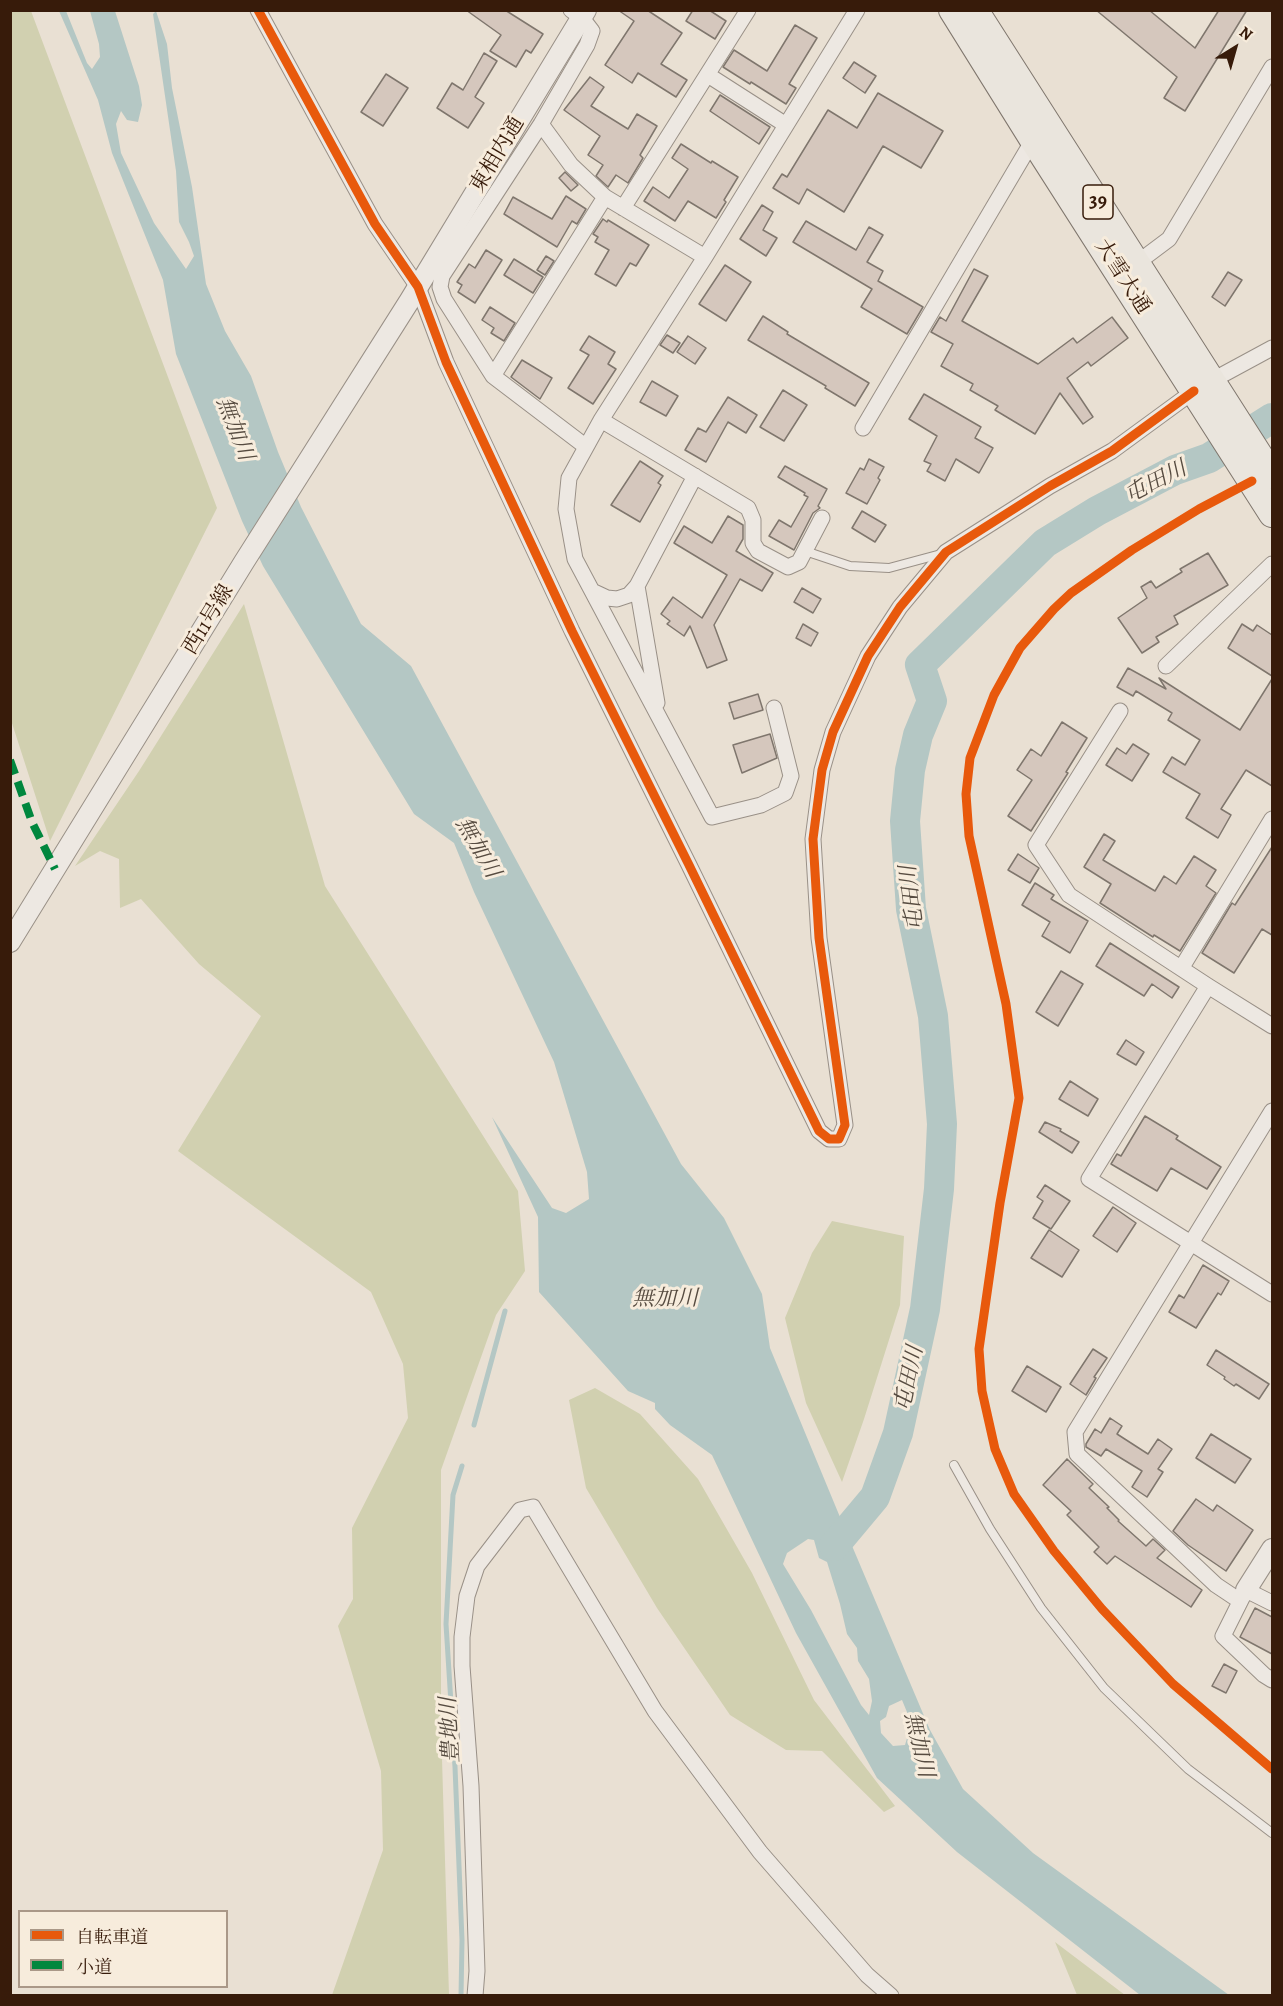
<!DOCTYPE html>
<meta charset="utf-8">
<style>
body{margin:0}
#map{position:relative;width:1283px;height:2006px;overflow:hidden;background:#e9e0d3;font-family:Alegreya,"Noto Serif JP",serif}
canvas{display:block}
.frame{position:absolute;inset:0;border:12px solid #371b0a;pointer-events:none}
.legend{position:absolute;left:18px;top:1910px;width:210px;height:78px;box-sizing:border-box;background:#f7ecdc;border:2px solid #aa9888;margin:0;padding:8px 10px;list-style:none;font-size:18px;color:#371b0a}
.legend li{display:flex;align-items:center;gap:12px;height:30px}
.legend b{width:30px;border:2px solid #aa9888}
.north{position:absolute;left:1205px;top:18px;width:60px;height:60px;-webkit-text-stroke:4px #f7ecdc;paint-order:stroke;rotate:37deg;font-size:16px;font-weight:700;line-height:24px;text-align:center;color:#371b0a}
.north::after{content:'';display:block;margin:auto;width:21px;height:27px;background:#371b0a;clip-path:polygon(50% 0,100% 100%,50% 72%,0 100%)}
</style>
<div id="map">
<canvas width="1283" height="2006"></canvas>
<div class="frame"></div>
<ul class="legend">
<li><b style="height:8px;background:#e8590c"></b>自転車道</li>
<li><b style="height:8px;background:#00873e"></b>小道</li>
</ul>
<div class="north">N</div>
</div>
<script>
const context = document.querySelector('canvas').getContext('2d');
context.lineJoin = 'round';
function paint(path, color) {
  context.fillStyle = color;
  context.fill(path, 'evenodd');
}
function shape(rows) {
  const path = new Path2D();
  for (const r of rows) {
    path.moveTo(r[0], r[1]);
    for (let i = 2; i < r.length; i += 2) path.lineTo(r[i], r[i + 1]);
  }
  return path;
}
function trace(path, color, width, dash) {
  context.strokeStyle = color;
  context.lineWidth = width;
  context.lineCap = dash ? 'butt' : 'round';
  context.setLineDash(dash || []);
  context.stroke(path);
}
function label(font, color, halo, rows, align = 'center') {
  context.font = font + ' Alegreya,"Noto Serif JP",serif';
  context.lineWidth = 6;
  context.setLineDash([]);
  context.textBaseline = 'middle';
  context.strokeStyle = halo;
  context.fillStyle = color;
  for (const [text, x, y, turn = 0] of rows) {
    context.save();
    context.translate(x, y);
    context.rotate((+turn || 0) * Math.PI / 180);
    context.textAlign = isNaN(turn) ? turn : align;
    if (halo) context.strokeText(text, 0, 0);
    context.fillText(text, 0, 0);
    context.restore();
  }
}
paint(shape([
 [10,11,31,11,217,508,50,841,10,717],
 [244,604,325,886,518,1191,525,1271,496,1315,441,1470,441,1725,449,1995,332,1995,383,1850,381,1771,338,1626,353,1599,352,1528,408,1418,403,1364,371,1292,178,1151,261,1016,199,964,141,899,120,908,119,859,100,851,75,866,139,771],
 [832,1221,904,1236,900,1305,864,1419,842,1482,806,1403,785,1318,812,1253],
 [595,1388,640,1414,698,1479,752,1573,814,1700,895,1806,884,1812,822,1751,786,1750,730,1715,657,1608,586,1488,569,1400],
 [1055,1942,1125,1995,1077,1995]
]), '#d1d0b0');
paint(shape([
 [59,11,66,11,87,63,92,69,100,57,99,44,90,11,115,11,139,86,142,105,138,122,127,120,121,111,116,124,121,153,154,223,186,269,194,256,189,242,179,222,176,171,153,14,156,11,167,44,172,88,192,187,206,284,225,331,251,376,278,452,301,507,361,624,411,666,681,1164,724,1218,762,1294,770,1348,847,1534,930,1730,963,1789,1033,1853,1229,1995,1140,1995,957,1852,877,1778,796,1633,712,1455,670,1425,655,1409,655,1403,628,1391,539,1292,538,1217,492,1117,552,1208,566,1213,589,1199,587,1172,554,1062,474,892,454,843,414,814,263,566,242,521,176,354,163,280,112,153,98,100],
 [808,1539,814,1540,819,1558,827,1562,840,1604,847,1634,857,1648,858,1661,869,1679,872,1701,869,1715,861,1705,811,1610,783,1564,787,1553],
 [902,1700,909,1717,910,1728,905,1745,893,1746,881,1733,880,1721,886,1717,889,1706]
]), '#b4c7c4');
trace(shape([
 [474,1425,505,1311],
 [461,1996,462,1940,455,1767,446,1624,453,1495,462,1466]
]), '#b4c7c4', 5);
trace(shape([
 [834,1546,875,1497,898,1433,925,1309,939,1189,942,1124,933,1016,911,909,905,821,910,770,918,735,932,701,920,665,1045,543,1097,511,1175,470,1209,458,1272,418]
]), '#b4c7c4', 30);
const building = shape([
 [466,10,505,10,543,34,531,53,526,50,516,67,490,51,501,35,466,10],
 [618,10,647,10,682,33,661,64,687,80,676,97,638,73,632,83,605,65,634,21,618,10],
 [693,10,709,10,726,21,715,39,686,21,693,10],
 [1096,10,1149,10,1195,48,1219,10,1247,10,1185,111,1164,98,1177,77,1096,10],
 [795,25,817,38,789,84,796,88,786,104,751,82,750,84,723,67,734,50,767,71,795,25],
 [484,53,497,61,475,97,484,103,468,128,437,108,452,83,463,90,484,53],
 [854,62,876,76,865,93,843,78,854,62],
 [386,74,408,88,383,126,361,112,386,74],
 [590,77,604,87,591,106,628,129,637,114,657,126,640,155,643,158,628,183,616,175,608,187,596,176,603,165,588,155,600,136,564,110,590,77],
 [878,93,943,131,921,168,883,146,844,212,807,189,799,204,773,188,782,174,787,177,828,110,857,128,878,93],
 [720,95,770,127,759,144,710,111,720,95],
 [681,144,711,163,712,161,738,177,724,200,726,202,716,218,688,201,675,221,644,201,653,187,669,198,688,169,672,158,681,144],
 [565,172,578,185,571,191,559,178,565,172],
 [566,196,586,209,577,224,572,221,557,247,504,214,513,197,552,219,566,196],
 [762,205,773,212,763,230,777,238,766,256,740,239,762,205],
 [603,219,607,222,608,220,649,245,636,266,630,263,616,286,595,274,609,250,595,242,598,237,593,234,603,219],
 [806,221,856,250,869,227,883,235,867,262,883,271,878,281,923,307,907,334,861,307,872,289,793,242,806,221],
 [486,250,502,260,475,303,458,292,462,285,457,282,469,264,475,268,486,250],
 [546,256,554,261,545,275,537,270,546,256],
 [514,259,543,277,533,293,504,275,514,259],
 [725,265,751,282,726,321,699,304,725,265],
 [974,269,988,276,962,321,1038,364,1073,338,1077,343,1112,317,1128,338,1091,366,1088,362,1067,378,1093,417,1083,424,1060,393,1035,434,995,410,998,406,970,390,973,384,941,366,953,344,931,332,940,317,946,321,974,269],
 [1228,272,1242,280,1225,306,1212,297,1228,272],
 [490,307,515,323,504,341,491,333,494,328,482,320,490,307],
 [763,316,788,332,787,334,869,383,855,406,825,388,826,386,748,340,763,316],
 [667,335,680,343,673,353,660,345,667,335],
 [589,336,615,352,608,364,616,369,593,404,568,388,589,355,580,350,589,336],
 [688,336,706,348,695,364,677,352,688,336],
 [522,360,552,378,540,399,511,377,522,360],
 [652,381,678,396,666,416,640,402,652,381],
 [783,390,807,405,784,441,760,427,783,390],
 [924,394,981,427,975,438,993,448,979,473,956,459,945,481,927,471,931,464,924,461,937,436,909,419,924,394],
 [728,397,757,415,746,433,728,422,706,462,685,450,698,428,706,432,728,397],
 [869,459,884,467,878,478,880,480,867,504,846,493,860,468,864,470,869,459],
 [640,461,663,476,658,483,661,485,640,522,611,505,640,461],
 [785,466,827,489,818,506,820,508,813,513,794,550,769,536,779,520,791,527,808,497,804,495,805,493,778,477,785,466],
 [862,511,886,525,875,542,852,528,862,511],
 [728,516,743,525,743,539,736,551,773,573,762,591,740,579,714,625,727,660,707,668,690,626,684,636,667,624,670,621,661,614,673,597,702,618,727,575,674,543,684,526,712,543,728,516],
 [1208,553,1228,585,1174,616,1178,624,1156,637,1159,642,1142,653,1118,618,1147,598,1141,587,1151,581,1156,588,1182,572,1180,569,1208,553],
 [802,588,821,599,813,613,794,602,802,588],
 [803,624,818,633,811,646,796,638,803,624],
 [1242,624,1253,631,1257,625,1272,635,1272,676,1228,648,1242,624],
 [1128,668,1166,689,1159,678,1240,730,1272,679,1272,786,1246,770,1221,809,1231,815,1218,838,1186,818,1200,794,1163,772,1172,757,1185,765,1200,740,1168,720,1172,713,1136,691,1133,696,1117,687,1128,668],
 [758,694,763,710,734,719,729,703,758,694],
 [1062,722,1087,738,1066,772,1068,773,1031,831,1008,816,1032,780,1017,770,1031,749,1041,756,1062,722],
 [770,734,777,758,742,773,733,745,770,734],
 [1133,744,1149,754,1132,781,1106,765,1117,748,1126,754,1133,744],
 [1104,834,1115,841,1103,860,1155,891,1164,876,1176,884,1194,856,1216,870,1206,886,1216,893,1180,951,1154,935,1153,937,1100,903,1111,884,1084,867,1104,834],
 [1272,847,1272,935,1262,929,1234,973,1202,953,1232,903,1235,905,1272,847],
 [1018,854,1039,868,1030,883,1008,870,1018,854],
 [1035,883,1054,895,1051,899,1088,921,1070,953,1042,936,1050,922,1022,905,1035,883],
 [1110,943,1179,987,1172,998,1152,984,1144,996,1096,966,1110,943],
 [1061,971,1083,984,1058,1026,1036,1012,1061,971],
 [1126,1040,1144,1052,1136,1065,1117,1054,1126,1040],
 [1070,1081,1098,1099,1088,1116,1059,1099,1070,1081],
 [1145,1116,1178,1136,1176,1139,1221,1167,1207,1189,1171,1168,1157,1191,1111,1164,1117,1154,1121,1156,1145,1116],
 [1045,1122,1061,1129,1060,1131,1079,1142,1072,1153,1039,1132,1045,1122],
 [1045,1185,1070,1201,1051,1229,1033,1218,1043,1201,1037,1197,1045,1185],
 [1113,1207,1136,1223,1117,1252,1093,1236,1113,1207],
 [1049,1230,1079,1250,1062,1277,1031,1258,1049,1230],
 [1203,1265,1229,1281,1221,1295,1218,1293,1196,1328,1169,1312,1179,1295,1184,1298,1203,1265],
 [1093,1349,1107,1358,1094,1377,1096,1378,1086,1395,1070,1384,1093,1349],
 [1216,1350,1269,1384,1259,1399,1236,1384,1234,1386,1224,1379,1225,1377,1207,1365,1216,1350],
 [1027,1366,1061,1387,1046,1412,1012,1391,1027,1366],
 [1110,1418,1122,1426,1117,1434,1148,1454,1158,1439,1172,1449,1158,1469,1163,1472,1147,1497,1132,1487,1142,1471,1106,1449,1101,1456,1086,1447,1086,1444,1095,1429,1101,1433,1110,1418],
 [1211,1434,1251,1459,1235,1483,1196,1458,1211,1434],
 [1067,1459,1093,1484,1089,1488,1109,1507,1107,1508,1119,1520,1118,1521,1146,1546,1153,1539,1165,1550,1157,1558,1202,1590,1191,1607,1115,1556,1107,1564,1094,1552,1099,1547,1067,1515,1071,1511,1043,1485,1067,1459],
 [1196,1499,1213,1511,1217,1505,1253,1530,1226,1571,1188,1545,1173,1531,1196,1499],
 [1255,1608,1272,1617,1272,1654,1240,1637,1255,1608],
 [1224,1664,1237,1671,1226,1693,1212,1686,1224,1664]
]);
paint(building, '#d5c7bd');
trace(building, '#7f766d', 1.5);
const service = shape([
 [805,551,850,566,889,568,941,554],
 [954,1465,990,1529,1041,1608,1104,1688,1188,1769,1272,1833]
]);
const minor = shape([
 [258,10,375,224,418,287,446,362,572,631,689,865,819,1131,829,1139,839,1139,845,1125,819,938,813,839,822,770,833,732,868,656,900,607,946,552,1050,486,1112,451,1194,391],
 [571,10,582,18,592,31,587,45,541,124,442,276,440,287,444,299,493,376,585,446],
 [708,75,786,125],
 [541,124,571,165,605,197,705,257],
 [623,208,748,10],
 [1137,263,1169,239,1272,67],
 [493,376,605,197],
 [1211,381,1272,348],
 [601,420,748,508,753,520,753,543,758,551,788,567,799,562,822,518],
 [863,428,1033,140],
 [592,591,607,598,617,599,629,595,637,586],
 [1166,666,1272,564],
 [657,703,637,586,695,476],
 [774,708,791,776,785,793,761,805,712,817,575,559,566,509,569,478,601,420,705,257,857,10],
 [1120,711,1036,845,1069,895,1208,986,1272,1026],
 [1182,967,1272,819],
 [1208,986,1089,1179,1272,1294],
 [1240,1601,1216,1585,1077,1454,1075,1432,1272,1111],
 [1272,1603,1246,1590,1223,1636,1264,1675,1272,1680],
 [475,1996,477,1971,471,1786,462,1666,462,1637,467,1596,477,1566,520,1510,533,1507,655,1711,760,1852,867,1975,891,1996]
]);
const tertiary = shape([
 [10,942,244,562,410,300,586,10],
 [1246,1590,1272,1549]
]);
const trunk = shape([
 [952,10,1033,140,1272,514],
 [975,10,1272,475]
]);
trace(service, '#999087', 10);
trace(minor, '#999087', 17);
trace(tertiary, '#999087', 22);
trace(trunk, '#7f766d', 28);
trace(service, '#ede8e2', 8);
trace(minor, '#ede8e2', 15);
trace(tertiary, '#ede8e2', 20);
trace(trunk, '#eae5dd', 26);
trace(shape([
 [10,760,32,822,55,869]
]), '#00873e', 8, [15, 8]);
trace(shape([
 [258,10,375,224,418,287,446,362,572,631,689,865,819,1131,829,1139,839,1139,845,1125,819,938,813,839,822,770,833,732,868,656,900,607,946,552,1050,486,1112,451,1194,391],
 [1252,481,1199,509,1132,550,1071,593,1054,609,1020,648,994,695,970,758,966,794,969,836,1006,1004,1019,1098,1000,1203,979,1349,982,1391,995,1449,1014,1494,1054,1551,1102,1609,1173,1684,1272,1769]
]), '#e8590c', 9);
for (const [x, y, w] of [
 [1098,202,30]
]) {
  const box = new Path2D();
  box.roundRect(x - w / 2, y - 17, w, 34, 4.5);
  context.fillStyle = '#f7ecdc';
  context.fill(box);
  trace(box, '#371b0a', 1.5);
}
label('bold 20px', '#371b0a', null, [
 ["39",1098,202]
]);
label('21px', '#371b0a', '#f7ecdc', [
 ["東相内通",498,155,-59],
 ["大雪大通",1122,277,57],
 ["西11号線",209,620,-59]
]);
label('italic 22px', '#564b40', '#f7ecdc', [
 ["無加川",234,429,69],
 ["屯田川",1156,483,-27],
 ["無加川",477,848,60],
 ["屯田川",913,898,-97],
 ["無加川",665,1300],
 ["屯田川",910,1379,-78],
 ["豊地川",451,1730,-93],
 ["無加川",918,1745,77]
]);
</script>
